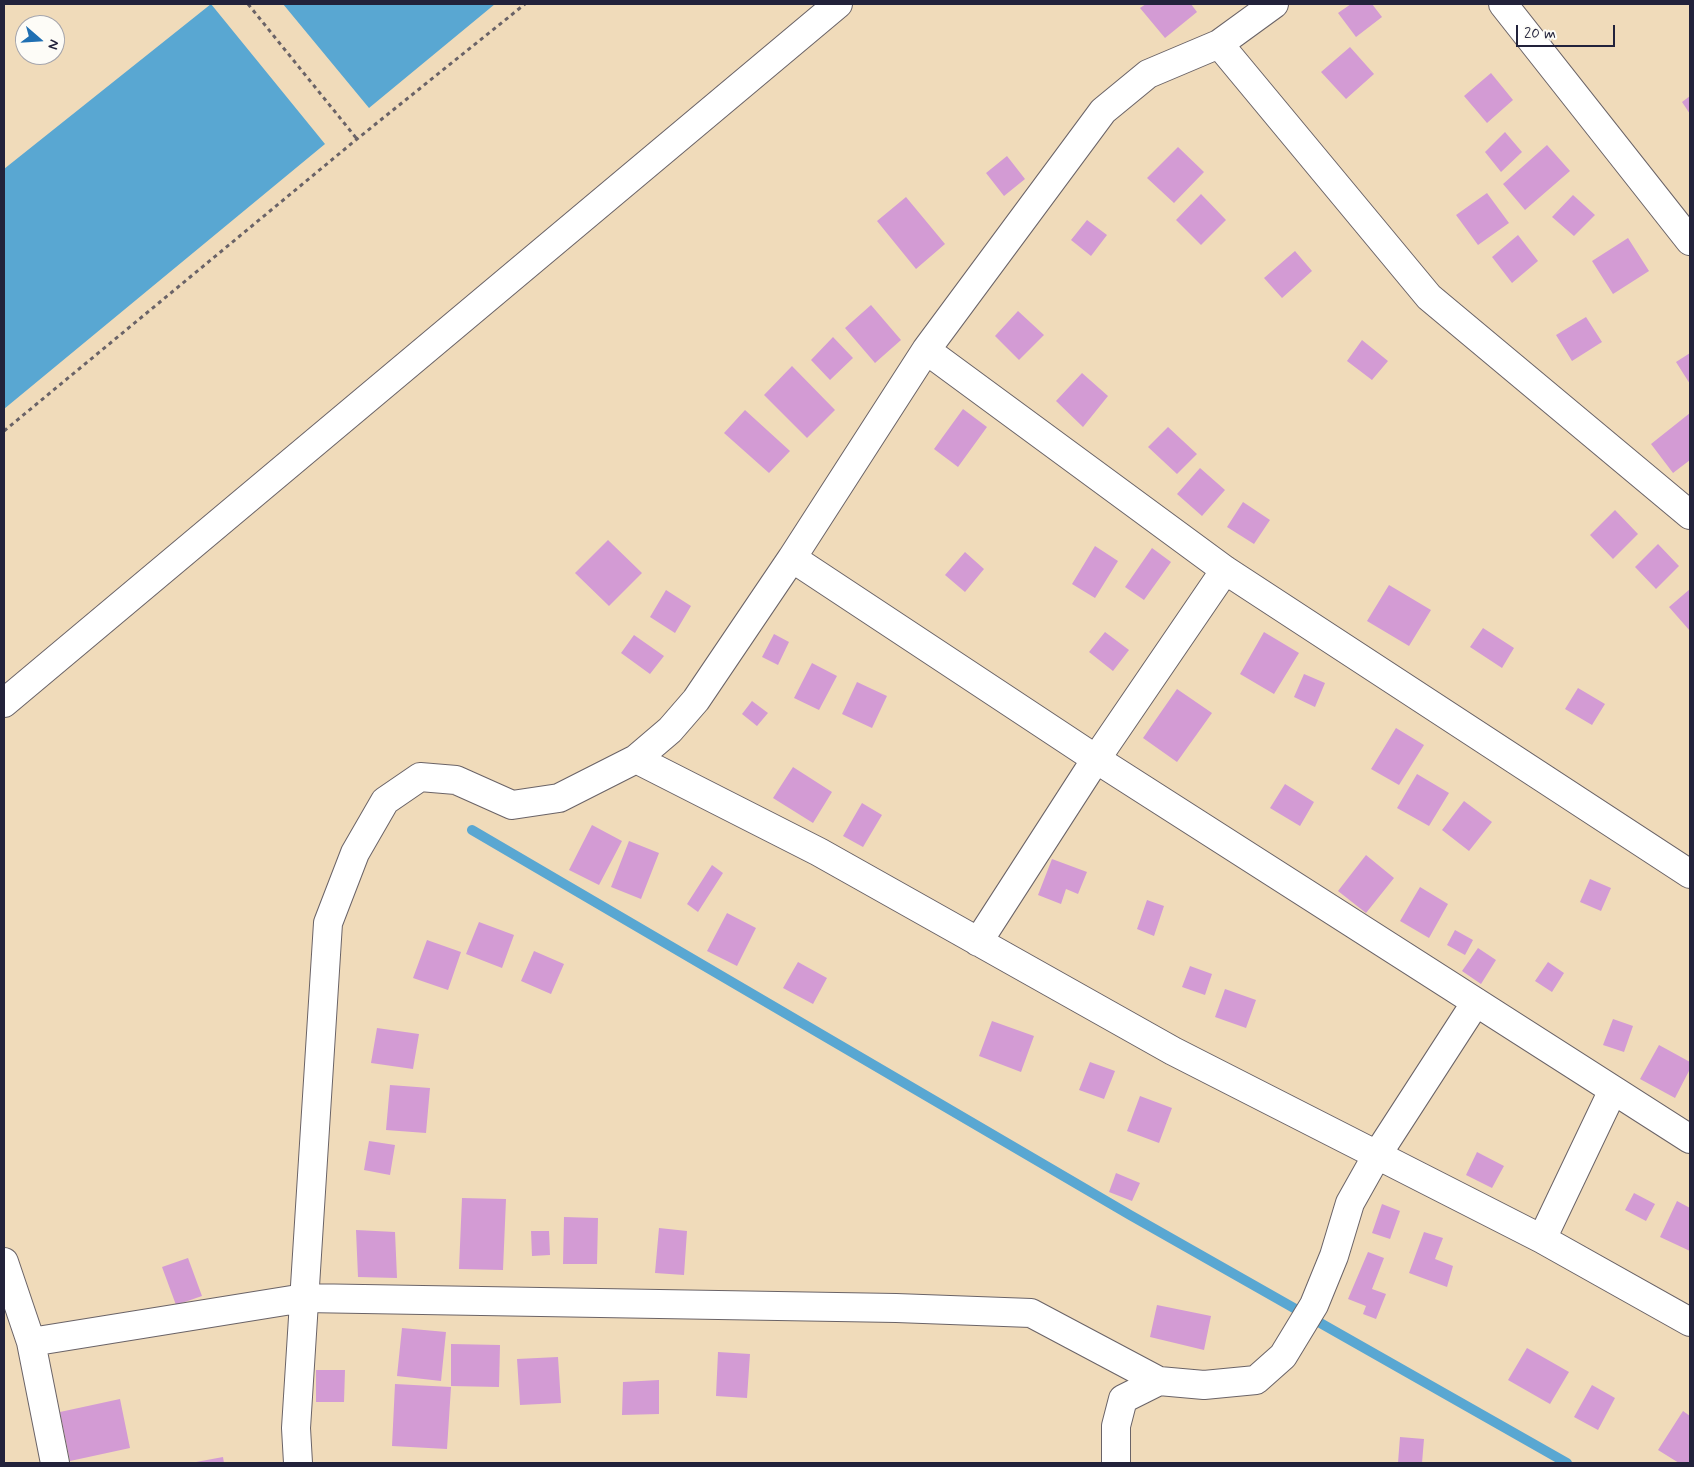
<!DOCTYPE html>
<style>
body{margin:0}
#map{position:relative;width:1694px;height:1467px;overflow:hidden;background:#f0dbba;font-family:Mynerve,sans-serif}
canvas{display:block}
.frame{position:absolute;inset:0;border:5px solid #22223b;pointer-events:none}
.north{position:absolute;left:15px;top:15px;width:50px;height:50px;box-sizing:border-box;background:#fdfcf7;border:1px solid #a5a5ac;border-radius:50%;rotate:109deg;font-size:14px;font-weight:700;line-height:20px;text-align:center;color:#22223b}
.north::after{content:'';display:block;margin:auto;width:18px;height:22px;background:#1f6fb2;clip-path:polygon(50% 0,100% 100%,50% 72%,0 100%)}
.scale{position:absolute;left:1516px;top:25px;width:99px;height:22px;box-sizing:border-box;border:2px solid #22223b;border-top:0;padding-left:6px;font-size:15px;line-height:18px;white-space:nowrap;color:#22223b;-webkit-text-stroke:4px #fdfcf7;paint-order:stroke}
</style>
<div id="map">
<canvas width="1694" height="1467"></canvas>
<div class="frame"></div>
<div class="north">N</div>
<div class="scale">20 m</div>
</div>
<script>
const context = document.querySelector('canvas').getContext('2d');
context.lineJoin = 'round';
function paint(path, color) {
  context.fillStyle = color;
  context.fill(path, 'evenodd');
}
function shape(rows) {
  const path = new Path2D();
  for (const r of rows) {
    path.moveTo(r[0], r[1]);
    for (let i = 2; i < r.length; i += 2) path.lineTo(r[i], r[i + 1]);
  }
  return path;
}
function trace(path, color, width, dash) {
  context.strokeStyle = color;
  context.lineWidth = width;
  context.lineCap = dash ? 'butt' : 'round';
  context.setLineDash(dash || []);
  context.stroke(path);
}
paint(shape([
 [211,4,325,144,4,409,4,169],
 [283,4,495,4,369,108]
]), '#59a7d2');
trace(shape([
 [472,830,1130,1215,1567,1463]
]), '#59a7d2', 10);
paint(shape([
 [1146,4,1191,4,1197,12,1165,38,1140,8],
 [1351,4,1372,4,1382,17,1356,37,1338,13],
 [1350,47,1374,74,1346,99,1321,72],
 [1491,73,1513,100,1487,123,1464,96],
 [1690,96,1690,114,1682,102],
 [1505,132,1522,152,1501,172,1485,152],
 [1547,145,1570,171,1525,210,1503,184],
 [1178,147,1204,172,1174,203,1147,178],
 [1007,156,1025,179,1004,196,986,173],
 [1487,193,1509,223,1478,245,1456,215],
 [1201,194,1226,220,1201,245,1176,220],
 [1573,195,1595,215,1574,236,1552,217],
 [906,197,945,244,916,269,877,221],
 [1087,220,1107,235,1091,256,1071,240],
 [1518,235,1538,261,1512,283,1492,257],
 [1628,238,1649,271,1613,294,1592,261],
 [1295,251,1312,271,1282,298,1264,278],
 [871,305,901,340,875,363,845,328],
 [1018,311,1044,335,1019,360,995,336],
 [1586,317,1602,342,1572,361,1556,335],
 [833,337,853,358,830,380,811,360],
 [1362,340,1388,361,1372,380,1347,361],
 [1690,353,1690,384,1676,362],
 [792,366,835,410,807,438,764,395],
 [1082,373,1108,396,1083,427,1056,401],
 [963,409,987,427,958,467,934,449],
 [745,410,790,451,769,473,724,433],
 [1690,413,1690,460,1673,473,1651,444],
 [1168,427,1197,454,1177,474,1148,447],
 [1200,468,1225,490,1202,516,1177,494],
 [1243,502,1270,520,1254,544,1227,527],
 [1615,510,1638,534,1613,559,1590,535],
 [608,540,642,573,609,606,575,573],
 [1658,544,1679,566,1656,589,1635,567],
 [1095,546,1118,561,1095,598,1072,584],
 [1152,548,1171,562,1144,600,1125,587],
 [965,552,984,569,965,592,945,575],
 [1389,585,1431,610,1409,646,1367,621],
 [1690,589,1690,631,1669,607],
 [666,590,691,606,675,633,650,617],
 [1483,628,1514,648,1502,668,1470,647],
 [1105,632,1129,650,1113,671,1089,652],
 [1264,632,1299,653,1274,694,1240,674],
 [774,634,789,642,778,665,762,657],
 [634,635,664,656,650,674,621,653],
 [812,663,837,676,819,710,794,698],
 [1304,674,1325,683,1315,707,1294,697],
 [857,682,887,696,872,728,842,714],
 [1578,688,1605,704,1592,725,1565,709],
 [1177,689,1212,713,1177,762,1143,738],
 [752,701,768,713,757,726,742,714],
 [1396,728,1424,745,1399,785,1371,769],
 [793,767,832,792,813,823,773,798],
 [1417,774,1449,793,1429,826,1397,808],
 [1285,784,1314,802,1300,826,1270,808],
 [1464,801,1492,822,1469,851,1442,830],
 [862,803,882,815,863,847,843,836],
 [592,825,622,841,599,885,569,870],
 [629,841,659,853,641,899,611,887],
 [1366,855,1394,878,1366,913,1338,891],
 [1052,859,1087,872,1078,894,1066,889,1061,904,1038,895],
 [712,865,723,873,698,912,687,904],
 [1590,879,1611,888,1601,911,1580,902],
 [1420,887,1448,904,1429,938,1400,921],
 [1147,900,1164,906,1154,936,1137,929],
 [727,913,756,928,737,966,707,951],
 [479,922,514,935,502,968,466,954],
 [1455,930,1473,940,1465,955,1447,945],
 [427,940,461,952,448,990,413,978],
 [1478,948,1496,960,1481,984,1462,971],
 [534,951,564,964,551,994,521,981],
 [798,962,827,978,813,1004,783,988],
 [1548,962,1564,973,1552,992,1535,981],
 [1190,966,1212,974,1205,995,1182,987],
 [1225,989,1256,1000,1246,1028,1215,1017],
 [1613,1019,1633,1026,1624,1052,1603,1045],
 [992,1021,1034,1036,1021,1072,979,1056],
 [377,1028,419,1034,413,1069,371,1063],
 [1659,1045,1690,1062,1690,1069,1675,1098,1640,1079],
 [1090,1062,1115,1071,1104,1099,1079,1090],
 [390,1085,430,1088,426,1133,386,1130],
 [1140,1096,1172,1108,1159,1143,1127,1131],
 [369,1141,395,1145,390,1175,364,1170],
 [1477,1152,1504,1166,1492,1188,1466,1175],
 [1116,1173,1140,1183,1132,1201,1109,1192],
 [1634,1193,1655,1204,1646,1221,1625,1210],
 [462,1198,506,1199,503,1270,459,1269],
 [1677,1201,1690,1208,1690,1251,1660,1237],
 [1382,1204,1400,1211,1390,1239,1372,1233],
 [564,1217,598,1218,597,1264,563,1264],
 [659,1228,687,1231,684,1275,655,1273],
 [356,1230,395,1232,397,1278,358,1277],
 [531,1231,549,1231,550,1255,532,1256],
 [1424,1232,1443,1238,1435,1259,1453,1266,1447,1287,1409,1273],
 [1368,1252,1384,1258,1372,1289,1386,1294,1376,1319,1363,1314,1366,1306,1348,1299],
 [188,1258,202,1296,176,1305,162,1267],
 [1157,1305,1211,1316,1204,1350,1150,1337],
 [402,1328,446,1332,441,1381,397,1376],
 [451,1344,500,1345,499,1387,451,1386],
 [1527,1348,1569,1372,1550,1404,1508,1380],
 [718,1352,750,1354,747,1398,716,1396],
 [558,1357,561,1403,520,1405,517,1359],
 [316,1370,345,1370,344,1402,316,1402],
 [659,1380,659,1414,622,1415,623,1382],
 [395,1384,451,1387,447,1449,392,1446],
 [1592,1385,1615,1398,1598,1430,1574,1417],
 [120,1399,130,1448,70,1461,60,1412],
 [1683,1411,1690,1416,1690,1463,1679,1463,1658,1450],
 [1400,1437,1424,1439,1422,1463,1398,1463],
 [223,1457,224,1463,196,1463,196,1462]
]), '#d39bd4');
const minor = shape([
 [1503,4,1690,241],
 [1219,44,1429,297,1690,515],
 [926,350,1225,570,1690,874],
 [792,558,1096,759,1690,1139],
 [636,759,819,852,1173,1051,1542,1239,1690,1322],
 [978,942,1096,759,1225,570],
 [1542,1239,1613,1090],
 [4,1262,31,1342,55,1463],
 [31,1342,304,1298,896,1308,1031,1313,1159,1381],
 [298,1463,296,1428,328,923,355,853,385,801,420,777,456,780,512,805,559,798,636,759,670,730,696,700,792,558,926,350,1103,111,1148,74,1219,44,1274,4],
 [1116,1463,1116,1426,1123,1399,1159,1381,1204,1385,1256,1380,1283,1356,1314,1305,1334,1256,1350,1203,1377,1155,1476,1002]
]);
const highway = shape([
 [4,703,838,4]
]);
trace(minor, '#6a6367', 30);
trace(highway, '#6a6367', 30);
trace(shape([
 [248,4,357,139],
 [4,431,357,139,525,4]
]), '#6a6367', 3, [4, 4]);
trace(minor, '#fff', 28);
trace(highway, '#fff', 28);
</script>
